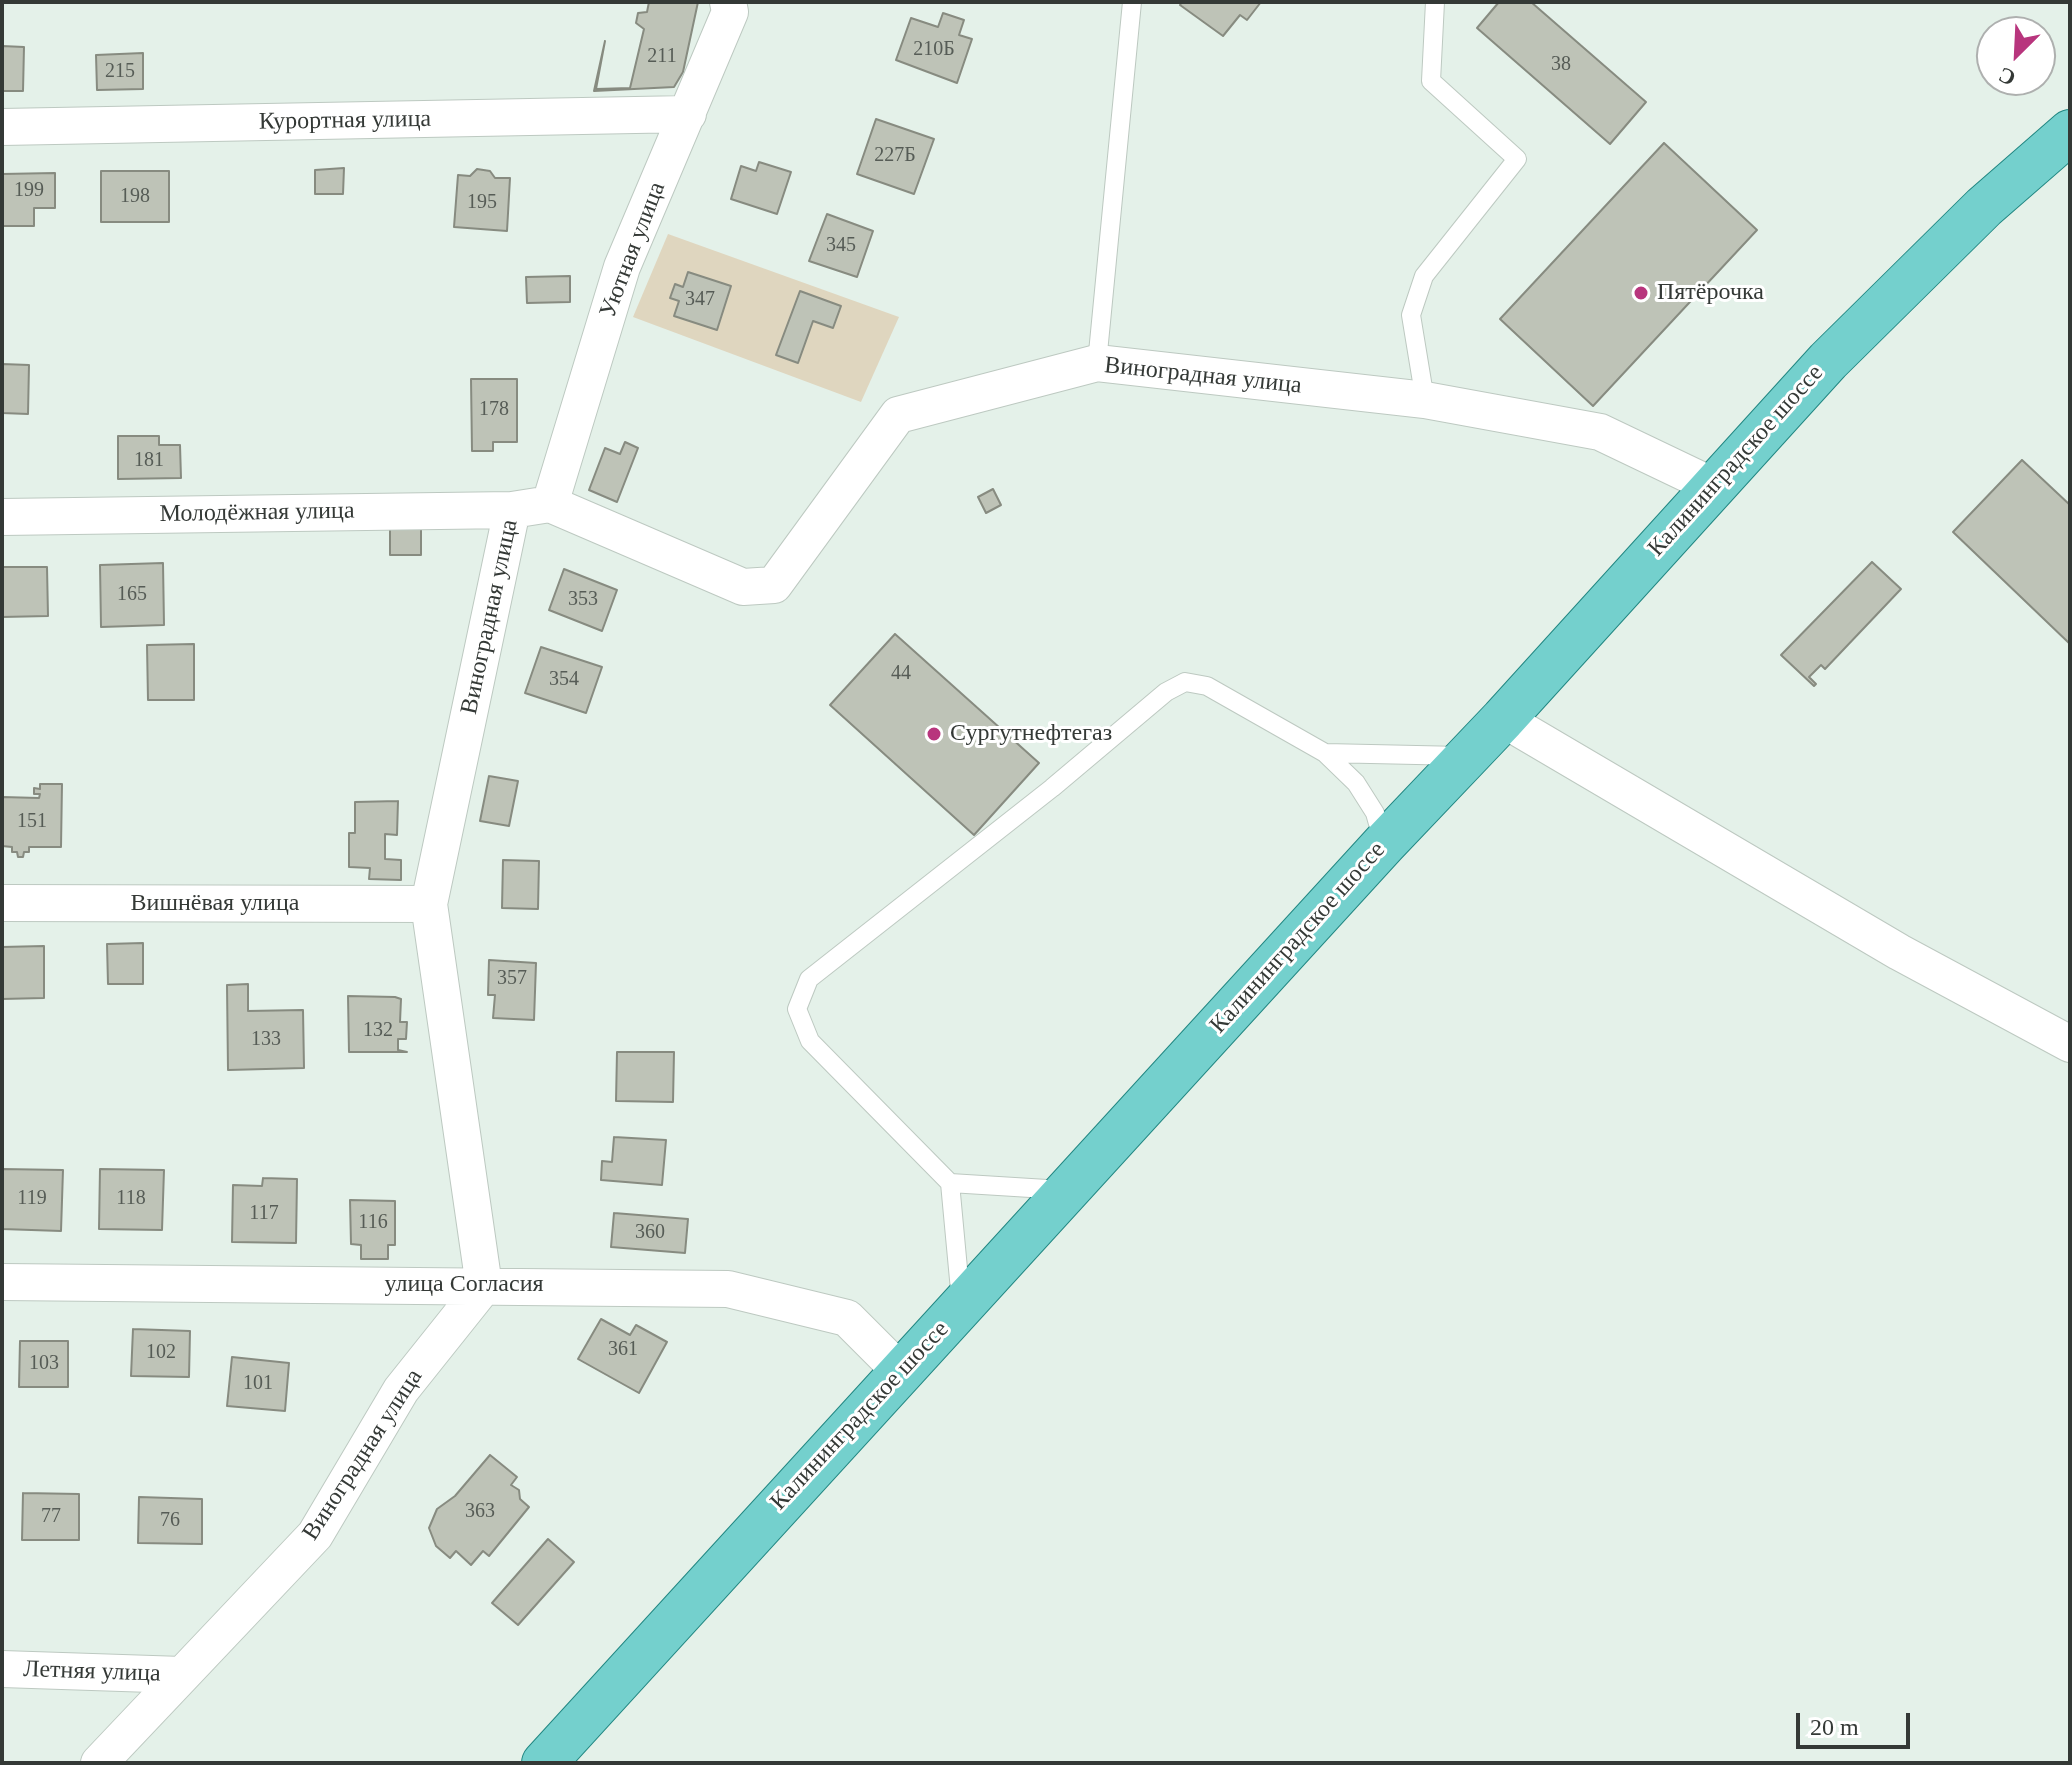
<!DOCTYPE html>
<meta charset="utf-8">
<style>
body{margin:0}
#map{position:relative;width:2072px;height:1765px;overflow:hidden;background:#e4f1e9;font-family:Georgia,serif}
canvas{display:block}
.frame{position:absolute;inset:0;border:4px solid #343936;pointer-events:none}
.north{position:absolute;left:1976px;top:16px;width:80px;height:80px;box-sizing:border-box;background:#fff;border:2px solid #aeb0af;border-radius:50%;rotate:204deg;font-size:22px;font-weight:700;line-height:32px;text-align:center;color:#343936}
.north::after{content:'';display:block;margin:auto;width:28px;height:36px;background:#b8357d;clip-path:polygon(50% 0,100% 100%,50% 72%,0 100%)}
.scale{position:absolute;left:1796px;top:1713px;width:114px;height:36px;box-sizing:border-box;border:4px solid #343936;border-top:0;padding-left:10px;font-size:24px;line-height:28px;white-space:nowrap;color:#343936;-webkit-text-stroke:6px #fff;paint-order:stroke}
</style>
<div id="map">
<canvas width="2072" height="1765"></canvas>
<div class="frame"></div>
<div class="north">С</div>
<div class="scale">20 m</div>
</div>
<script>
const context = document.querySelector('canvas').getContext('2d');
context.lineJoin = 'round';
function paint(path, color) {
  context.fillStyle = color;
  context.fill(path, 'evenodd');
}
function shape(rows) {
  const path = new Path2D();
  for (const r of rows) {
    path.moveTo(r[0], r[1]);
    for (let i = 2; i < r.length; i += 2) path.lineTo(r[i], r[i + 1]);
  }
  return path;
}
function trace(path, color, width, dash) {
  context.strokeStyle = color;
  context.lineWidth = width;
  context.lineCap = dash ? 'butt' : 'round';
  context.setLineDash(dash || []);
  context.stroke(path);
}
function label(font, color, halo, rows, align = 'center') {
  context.font = font + ' Georgia,serif';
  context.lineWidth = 6;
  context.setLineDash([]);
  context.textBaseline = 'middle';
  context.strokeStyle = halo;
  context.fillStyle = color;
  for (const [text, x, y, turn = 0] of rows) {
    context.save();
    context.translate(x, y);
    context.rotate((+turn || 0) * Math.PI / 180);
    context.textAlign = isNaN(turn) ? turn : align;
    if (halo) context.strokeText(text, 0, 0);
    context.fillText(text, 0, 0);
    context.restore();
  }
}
paint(shape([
 [668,234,899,317,861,402,633,317]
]), '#dfd6bf');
const building = shape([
 [649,2,698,2,683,72,674,87,594,91,605,41,596,89,630,88,644,29,636,23,638,13,647,12,649,2],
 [1182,2,1261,2,1247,20,1240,15,1223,36,1180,5,1182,2],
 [1499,2,1531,2,1646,102,1610,144,1477,28,1499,2],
 [943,13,964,20,959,35,972,39,957,83,896,60,911,18,938,27,943,13],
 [2,46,24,47,23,91,2,91,2,46],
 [143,53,143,89,97,90,96,55,143,53],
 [876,119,934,139,914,194,857,174,876,119],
 [1664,143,1757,230,1593,406,1500,319,1664,143],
 [759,162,791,172,777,214,731,199,741,166,756,171,759,162],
 [344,168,343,194,315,194,315,170,344,168],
 [477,169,490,171,495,178,510,178,507,231,454,227,458,175,470,176,477,169],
 [101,171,169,171,169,222,101,222,101,171],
 [55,173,55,208,34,208,34,226,2,226,2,174,55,173],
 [827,214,873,231,857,277,809,261,827,214],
 [688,272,731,286,717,330,674,316,679,301,670,298,675,284,683,287,688,272],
 [570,276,570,302,527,303,526,277,570,276],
 [800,291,841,306,833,328,813,321,798,363,776,355,800,291],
 [2,364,29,365,28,414,2,413,2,364],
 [471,379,517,379,517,442,493,442,493,451,472,451,471,379],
 [118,436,159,436,159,445,180,445,181,478,118,479,118,436],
 [625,442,638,448,617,502,589,490,605,448,620,454,625,442],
 [2022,460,2070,505,2070,644,1953,532,2022,460],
 [993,489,1001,505,986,513,978,497,993,489],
 [390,524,421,524,421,555,390,555,390,524],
 [1872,562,1901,589,1825,669,1821,665,1809,677,1816,684,1814,686,1781,655,1872,562],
 [163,563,164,625,101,627,100,565,163,563],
 [2,567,47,567,48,616,2,617,2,567],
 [564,569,617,590,602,631,549,610,564,569],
 [895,634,1039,763,974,835,830,705,895,634],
 [194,644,194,700,148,700,147,645,194,644],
 [541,647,602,667,586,713,525,693,541,647],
 [489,776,518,781,509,826,480,821,489,776],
 [40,784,62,784,61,847,29,847,29,852,24,852,23,857,18,857,17,852,12,852,12,847,2,846,2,797,39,798,40,794,34,794,34,788,40,789,40,784],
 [398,801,397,835,385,834,385,859,401,860,401,880,369,879,370,868,349,867,349,833,355,833,355,802,398,801],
 [503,860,539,861,538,909,502,908,503,860],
 [143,943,143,984,108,984,107,944,143,943],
 [44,946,44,998,2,999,2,947,44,946],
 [489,960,536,963,534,1020,493,1018,495,995,488,995,489,960],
 [248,984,248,1011,303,1010,304,1068,228,1070,227,985,248,984],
 [348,996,395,997,401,999,400,1022,407,1022,406,1039,398,1039,398,1050,407,1052,349,1052,348,996],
 [617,1052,674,1052,673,1102,616,1101,617,1052],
 [614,1137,666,1140,662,1185,601,1180,602,1161,612,1162,614,1137],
 [2,1169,63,1170,61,1231,2,1229,2,1169],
 [100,1169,164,1170,162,1230,99,1229,100,1169],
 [263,1178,297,1179,296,1243,232,1242,233,1185,262,1186,263,1178],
 [350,1200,395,1201,395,1245,388,1245,388,1259,361,1259,361,1245,351,1244,350,1200],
 [614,1213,688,1219,685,1253,611,1247,614,1213],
 [601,1319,630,1335,636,1325,667,1342,639,1393,578,1359,601,1319],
 [133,1329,190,1331,189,1377,131,1376,133,1329],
 [20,1341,68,1341,68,1387,19,1387,20,1341],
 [232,1357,289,1363,285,1411,227,1406,232,1357],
 [490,1455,517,1477,511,1485,519,1490,520,1499,529,1507,489,1556,483,1551,471,1565,456,1551,450,1558,436,1546,429,1528,437,1509,455,1496,490,1455],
 [23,1493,79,1494,79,1540,22,1540,23,1493],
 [139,1497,202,1499,202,1544,138,1543,139,1497],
 [548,1539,574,1562,518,1625,492,1603,548,1539]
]);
paint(building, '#bec3b7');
trace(building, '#878b80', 2);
const service = shape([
 [1097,363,1132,2],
 [1425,400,1411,315,1424,276,1517,159,1431,81,1435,2],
 [1325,753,1462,756],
 [950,1183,1063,1190],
 [961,1301,950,1183,810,1041,797,1009,809,979,1052,788,1166,692,1185,682,1207,686,1325,753,1356,783,1375,813,1383,841]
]);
const minor = shape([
 [2,127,688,114],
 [550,504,622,267,730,12,728,2],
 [2,517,512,510,550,504,743,587,774,585,898,415,1097,363,1425,400,1600,432,1713,486],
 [1503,719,1899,952,2070,1044],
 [2,903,429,904],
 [2,1282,728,1289,847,1318,901,1372],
 [2,1669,182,1675],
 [99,1763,315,1535,401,1390,484,1286,429,904,512,510]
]);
const primary = shape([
 [544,1763,1384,844,1503,719,1828,361,1984,207,2070,132]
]);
trace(service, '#bdc9c1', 20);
trace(minor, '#bdc9c1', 38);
trace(primary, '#228782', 46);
trace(service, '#fff', 18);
trace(minor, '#fff', 36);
trace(primary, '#74d0cd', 44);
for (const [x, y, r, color] of [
 [1641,293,8,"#b8357d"],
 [934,734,8,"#b8357d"]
]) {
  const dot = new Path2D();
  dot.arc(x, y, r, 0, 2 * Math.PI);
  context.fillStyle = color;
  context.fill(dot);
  trace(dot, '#fff', 3);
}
label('20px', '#565c56', null, [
 ["210Б",934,50],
 ["211",662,57],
 ["38",1561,65],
 ["215",120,72],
 ["227Б",895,156],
 ["199",29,191],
 ["198",135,197],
 ["195",482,203],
 ["345",841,246],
 ["347",700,300],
 ["178",494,410],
 ["181",149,461],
 ["165",132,595],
 ["353",583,600],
 ["44",901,674],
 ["354",564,680],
 ["151",32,822],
 ["357",512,979],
 ["132",378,1031],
 ["133",266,1040],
 ["119",32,1199],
 ["118",131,1199],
 ["117",264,1214],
 ["116",373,1223],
 ["360",650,1233],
 ["361",623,1350],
 ["102",161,1353],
 ["103",44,1364],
 ["101",258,1384],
 ["363",480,1512],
 ["77",51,1517],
 ["76",170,1521]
]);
label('24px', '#343936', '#fff', [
 ["Курортная улица",345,121,-1],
 ["Уютная улица",633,250,-69],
 ["Виноградная улица",1203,376,6],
 ["Калининградское шоссе",1736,461,-48],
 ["Молодёжная улица",257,513,-1],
 ["Виноградная улица",490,617,-78],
 ["Вишнёвая улица",215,904],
 ["Калининградское шоссе",1298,938,-48],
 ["улица Согласия",464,1285],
 ["Калининградское шоссе",860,1416,-47],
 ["Виноградная улица",363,1455,-57],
 ["Летняя улица",92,1672,2]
]);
label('24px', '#343936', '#fff', [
 ["Пятёрочка",1657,293],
 ["Сургутнефтегаз",950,734]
], 'left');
</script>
